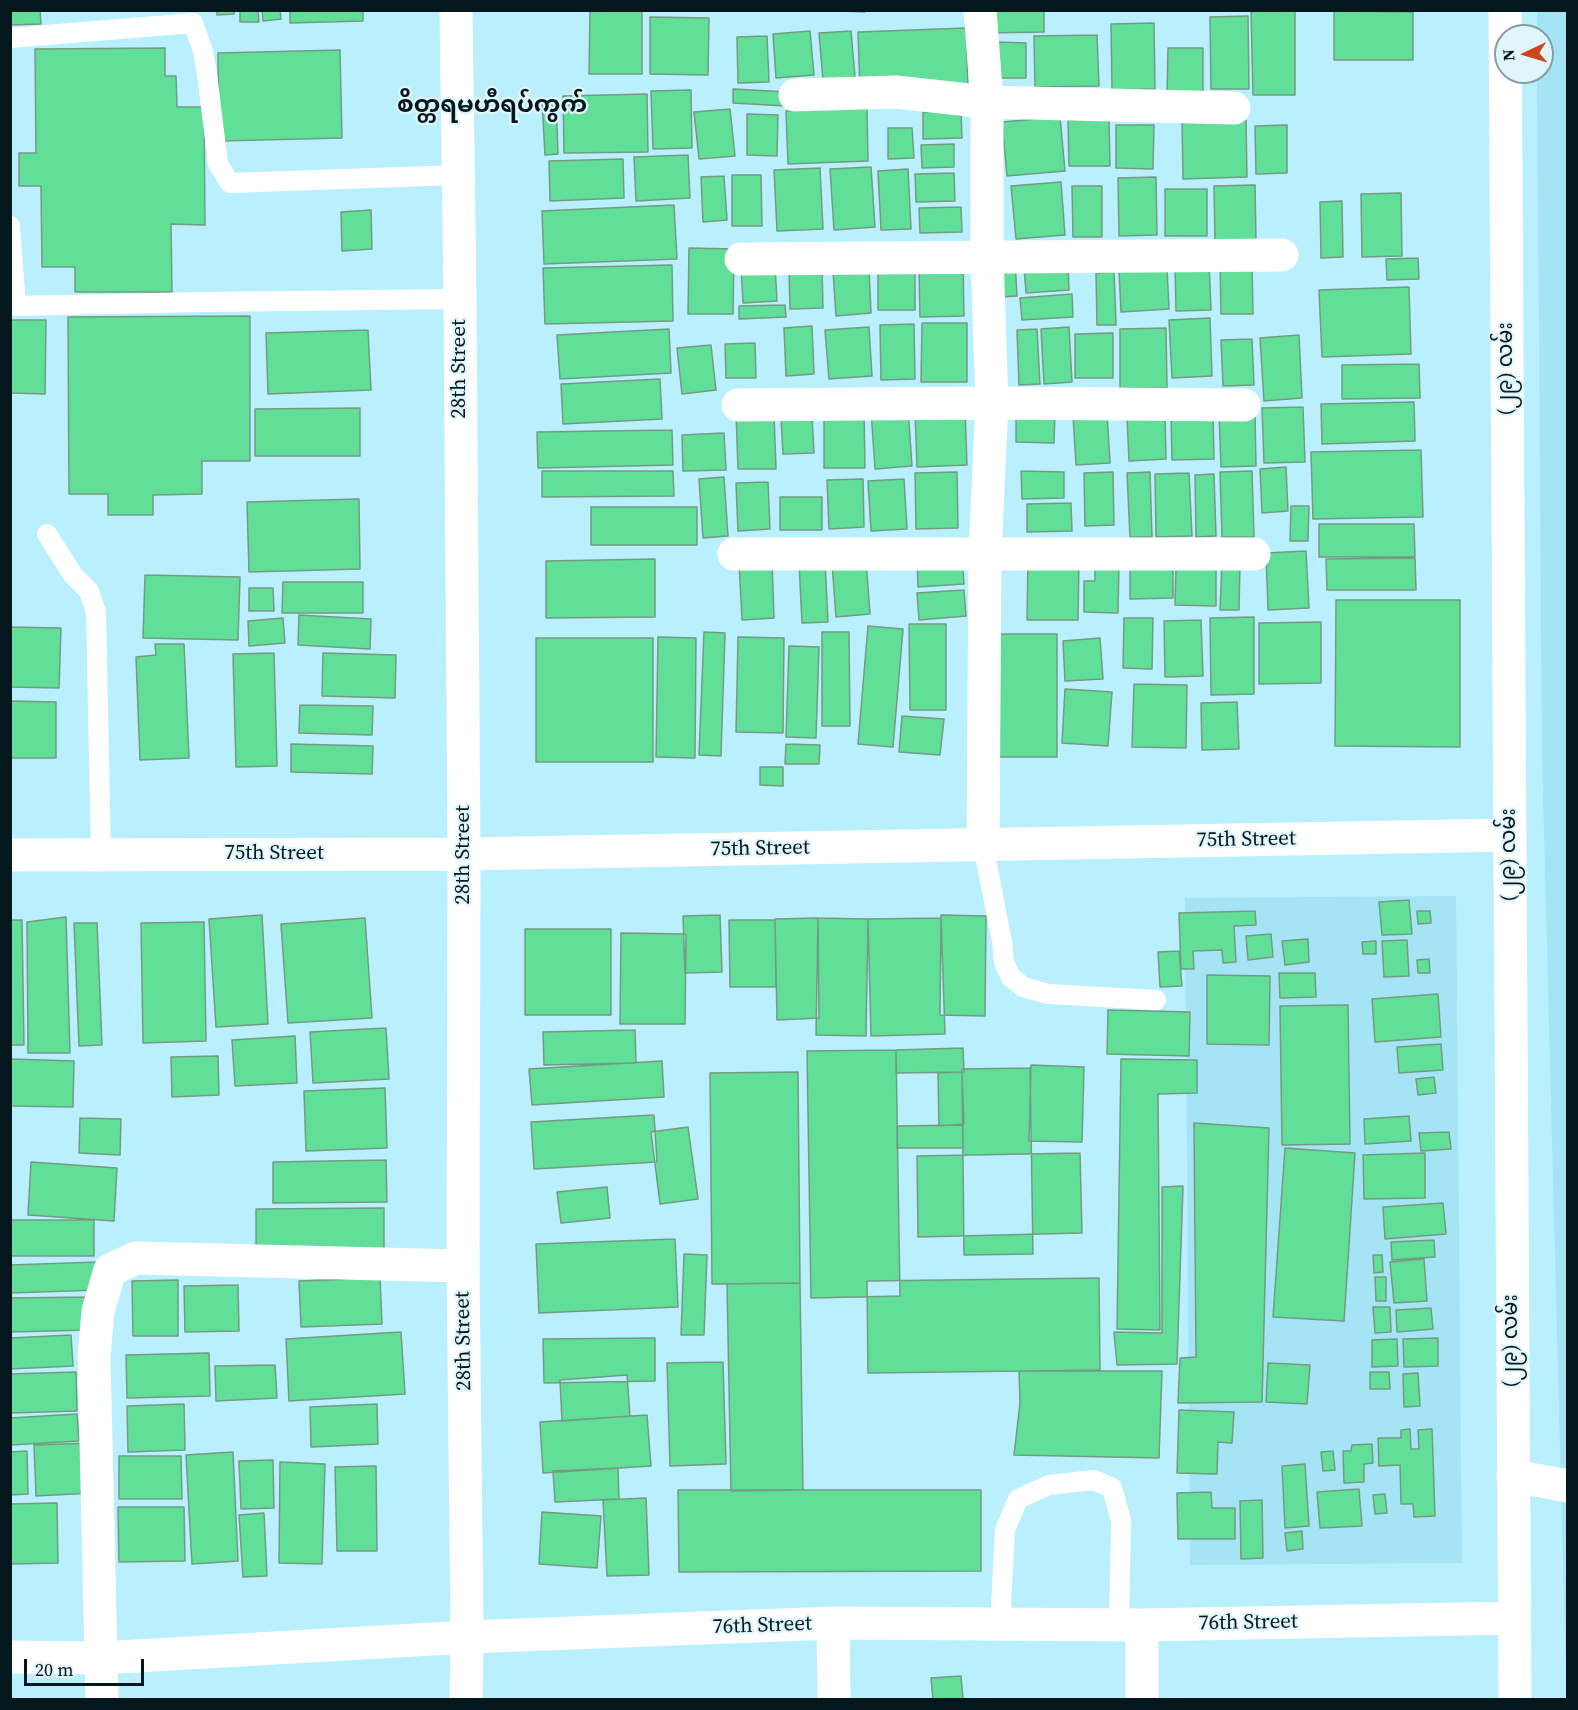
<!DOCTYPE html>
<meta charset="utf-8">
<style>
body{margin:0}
#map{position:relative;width:1578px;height:1710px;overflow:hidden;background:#b9effe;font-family:"Source Serif 4",serif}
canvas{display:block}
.frame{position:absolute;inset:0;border:12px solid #03171d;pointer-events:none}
.north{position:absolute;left:1494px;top:24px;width:60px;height:60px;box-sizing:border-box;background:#e1f6fc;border:2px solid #889da3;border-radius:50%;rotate:266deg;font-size:16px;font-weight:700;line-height:24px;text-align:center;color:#03171d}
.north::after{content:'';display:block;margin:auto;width:21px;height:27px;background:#cf461d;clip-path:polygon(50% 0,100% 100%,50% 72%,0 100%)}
.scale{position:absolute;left:24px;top:1659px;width:120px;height:27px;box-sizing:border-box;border:3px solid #03171d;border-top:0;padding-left:8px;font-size:18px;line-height:21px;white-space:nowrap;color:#03171d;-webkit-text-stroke:4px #e1f6fc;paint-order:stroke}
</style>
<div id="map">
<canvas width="1578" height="1710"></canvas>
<div class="frame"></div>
<div class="north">N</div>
<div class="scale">20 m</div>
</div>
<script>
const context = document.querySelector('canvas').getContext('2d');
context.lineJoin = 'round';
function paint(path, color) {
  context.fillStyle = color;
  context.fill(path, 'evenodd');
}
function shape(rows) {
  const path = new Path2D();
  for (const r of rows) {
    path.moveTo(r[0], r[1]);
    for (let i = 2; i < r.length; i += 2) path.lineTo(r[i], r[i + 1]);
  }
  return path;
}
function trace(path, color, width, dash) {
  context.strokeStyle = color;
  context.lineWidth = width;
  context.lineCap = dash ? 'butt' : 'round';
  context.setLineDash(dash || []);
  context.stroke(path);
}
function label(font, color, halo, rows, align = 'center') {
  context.font = font + ' "Source Serif 4","Noto Sans Myanmar",serif';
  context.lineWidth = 4.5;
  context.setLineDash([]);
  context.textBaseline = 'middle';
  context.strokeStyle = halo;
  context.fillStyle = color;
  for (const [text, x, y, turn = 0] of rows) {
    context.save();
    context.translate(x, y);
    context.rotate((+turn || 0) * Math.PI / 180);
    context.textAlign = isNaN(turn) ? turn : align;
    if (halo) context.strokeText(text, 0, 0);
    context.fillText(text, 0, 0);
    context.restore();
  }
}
paint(shape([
 [1537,11,1568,11,1567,1700,1565,1640,1542,754,1537,72,1542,72,1542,36,1537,36],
 [1456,896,1462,1563,1190,1565,1185,898]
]), '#a4e4f5');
const building = shape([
 [10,10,40,10,41,24,10,25,10,10],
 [217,10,234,10,234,14,217,15,217,10],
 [240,10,258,10,259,22,240,22,240,10],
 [262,10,280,10,281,19,263,21,262,10],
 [290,10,363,10,363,21,290,23,290,10],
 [590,10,642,10,642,74,589,74,590,10],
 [816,10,865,10,865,12,816,10],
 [986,10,1044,10,1044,32,987,33,986,10],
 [1251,10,1295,10,1295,95,1253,95,1251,10],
 [1334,11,1413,12,1413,60,1334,60,1334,11],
 [1248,16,1249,89,1211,89,1210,17,1248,16],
 [650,17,709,18,708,75,650,74,650,17],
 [1154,23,1155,89,1112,90,1111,24,1154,23],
 [966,28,968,86,860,90,858,32,966,28],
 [810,31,814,75,776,78,773,34,810,31],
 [851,31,855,77,823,80,819,33,851,31],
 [1097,35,1099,86,1035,87,1034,36,1097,35],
 [767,36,769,82,738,83,737,37,767,36],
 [998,42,1026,43,1026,78,998,78,998,42],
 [165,48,165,76,176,76,177,107,204,107,205,225,171,224,172,292,75,292,75,267,42,267,41,186,19,186,19,153,36,153,35,49,165,48],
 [1168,48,1203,48,1203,92,1167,92,1168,48],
 [340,50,342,138,219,141,218,53,340,50],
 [733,89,787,92,786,106,733,103,733,89],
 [691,90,692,148,653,149,651,91,691,90],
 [647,94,648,152,564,153,563,96,647,94],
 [542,100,556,100,558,154,545,155,542,100],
 [867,108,868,161,788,164,786,111,867,108],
 [730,109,735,156,699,159,694,112,730,109],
 [961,111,962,138,923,139,923,112,961,111],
 [747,114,778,115,777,156,747,155,747,114],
 [1060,117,1065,171,1007,176,1002,122,1060,117],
 [1109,119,1110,166,1069,166,1068,120,1109,119],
 [1246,120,1247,177,1183,179,1182,122,1246,120],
 [1116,125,1154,125,1153,169,1116,168,1116,125],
 [1287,125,1287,173,1256,174,1255,126,1287,125],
 [888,128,912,128,914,158,888,159,888,128],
 [954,144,954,167,922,168,921,145,954,144],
 [688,155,690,198,636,201,634,157,688,155],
 [623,159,624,198,550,201,549,161,623,159],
 [871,167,875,227,834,230,830,169,871,167],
 [820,168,823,229,777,231,774,170,820,168],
 [908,169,911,229,881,230,878,171,908,169],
 [954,173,955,201,916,202,915,174,954,173],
 [732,175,761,175,762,226,732,226,732,175],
 [724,176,727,220,703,222,701,177,724,176],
 [1156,177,1157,235,1119,236,1118,178,1156,177],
 [1061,182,1065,235,1016,239,1011,186,1061,182],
 [1255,185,1256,241,1215,242,1214,186,1255,185],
 [1072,186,1102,186,1102,237,1073,237,1072,186],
 [1165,189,1207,189,1207,236,1165,236,1165,189],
 [1401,193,1402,256,1362,257,1361,194,1401,193],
 [1342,201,1343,257,1321,258,1320,202,1342,201],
 [674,205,677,259,544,264,542,211,674,205],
 [961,207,962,232,920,233,919,208,961,207],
 [371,210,372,249,342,251,341,212,371,210],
 [689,248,734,249,733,314,688,314,689,248],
 [1418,258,1419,279,1387,280,1386,259,1418,258],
 [1015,261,1017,296,1002,297,1000,262,1015,261],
 [1209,262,1211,310,1176,311,1175,263,1209,262],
 [1068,263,1069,290,1026,293,1024,266,1068,263],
 [1220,264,1252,264,1253,314,1221,314,1220,264],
 [672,265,673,321,545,324,543,268,672,265],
 [775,265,777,301,743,303,741,266,775,265],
 [915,265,915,310,878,310,878,266,915,265],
 [963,266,964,316,920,317,919,268,963,266],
 [1167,268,1169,309,1121,312,1119,270,1167,268],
 [822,269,823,308,790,309,789,270,822,269],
 [869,269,871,313,836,316,833,271,869,269],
 [1114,272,1116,325,1097,325,1096,273,1114,272],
 [1409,287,1411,354,1322,357,1319,290,1409,287],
 [1072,294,1073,317,1022,320,1020,298,1072,294],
 [785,305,786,317,739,319,739,306,785,305],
 [250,316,250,461,202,461,202,494,153,495,153,515,108,515,108,494,69,494,68,317,250,316],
 [1210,318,1212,376,1172,378,1169,320,1210,318],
 [10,320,46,320,45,394,10,393,10,320],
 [922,323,967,323,967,382,921,382,922,323],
 [914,324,915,379,881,380,880,325,914,324],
 [812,326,814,374,786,376,784,328,812,326],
 [869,327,872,376,829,379,825,330,869,327],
 [1069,327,1072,382,1044,384,1041,329,1069,327],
 [1166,328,1167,388,1120,388,1120,329,1166,328],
 [669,329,671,373,560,379,557,335,669,329],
 [1037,329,1040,384,1019,385,1017,330,1037,329],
 [368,330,371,390,268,394,266,333,368,330],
 [1113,333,1113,378,1075,378,1075,334,1113,333],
 [1299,335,1302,398,1264,401,1260,338,1299,335],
 [1252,339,1254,385,1223,386,1221,340,1252,339],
 [755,343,756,378,726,378,725,344,755,343],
 [711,345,716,390,682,394,677,348,711,345],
 [1419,364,1420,398,1342,399,1342,365,1419,364],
 [660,379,662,419,563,424,561,384,660,379],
 [1414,402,1415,441,1322,444,1321,404,1414,402],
 [1303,407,1305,462,1264,463,1262,408,1303,407],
 [360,408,360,456,255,456,255,409,360,408],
 [908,408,912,466,875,469,871,410,908,408],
 [965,409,967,465,917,467,915,410,965,409],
 [864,411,865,468,824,468,824,412,864,411],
 [1016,411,1055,412,1054,443,1016,442,1016,411],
 [736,413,774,413,776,469,738,469,736,413],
 [1107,413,1110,463,1076,465,1073,415,1107,413],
 [1213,413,1214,459,1172,460,1171,414,1213,413],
 [1255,413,1256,466,1221,467,1219,414,1255,413],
 [1165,415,1166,459,1129,461,1127,417,1165,415],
 [812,417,814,453,783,454,781,418,812,417],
 [672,430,673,465,538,468,537,432,672,430],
 [724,433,726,470,683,471,682,435,724,433],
 [1421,450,1423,517,1313,519,1311,452,1421,450],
 [1286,467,1288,511,1262,513,1260,469,1286,467],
 [542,471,673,471,674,496,542,497,542,471],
 [1021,471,1064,472,1064,498,1022,499,1021,471],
 [1252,471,1254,537,1222,537,1220,472,1252,471],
 [957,472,958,528,916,529,915,473,957,472],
 [1113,472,1114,525,1085,526,1084,473,1113,472],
 [1150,472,1152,537,1130,537,1127,473,1150,472],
 [1189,473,1192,536,1156,537,1155,474,1189,473],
 [1214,474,1216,536,1196,537,1195,475,1214,474],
 [724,477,728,536,703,538,699,479,724,477],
 [863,479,864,527,829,529,827,480,863,479],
 [904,479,907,529,871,531,868,481,904,479],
 [768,482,770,529,738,531,736,483,768,482],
 [780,497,822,497,822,530,780,530,780,497],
 [359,499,360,569,249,572,247,502,359,499],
 [1071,503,1072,531,1027,532,1027,504,1071,503],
 [1291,506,1309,506,1308,541,1290,541,1291,506],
 [591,507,697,507,697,545,591,545,591,507],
 [1319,524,1414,524,1415,557,1319,557,1319,524],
 [1306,551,1309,608,1268,610,1266,553,1306,551],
 [962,557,964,584,918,587,917,560,962,557],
 [1028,558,1079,558,1078,620,1027,620,1028,558],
 [1415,558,1416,590,1327,590,1326,559,1415,558],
 [655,559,655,617,546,618,546,561,655,559],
 [866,560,870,614,836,617,832,563,866,560],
 [772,561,774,618,742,620,739,562,772,561],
 [825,561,828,622,802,623,799,562,825,561],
 [1095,562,1119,563,1118,613,1084,612,1084,581,1095,581,1095,562],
 [1222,562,1240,562,1239,610,1220,610,1222,562],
 [1176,564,1216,564,1216,606,1175,605,1176,564],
 [1130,565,1173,565,1173,598,1130,599,1130,565],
 [145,575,240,577,238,640,143,638,145,575],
 [283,582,363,582,363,613,282,613,283,582],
 [249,588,273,588,274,611,249,611,249,588],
 [964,590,966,616,919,620,917,593,964,590],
 [1336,600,1460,600,1460,747,1335,746,1336,600],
 [299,615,371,619,370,649,298,645,299,615],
 [1254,617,1254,694,1211,695,1210,618,1254,617],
 [283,618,285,643,249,646,248,621,283,618],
 [1124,618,1153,618,1152,669,1123,668,1124,618],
 [1201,620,1203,676,1165,677,1164,621,1201,620],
 [1321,622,1321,683,1259,684,1259,623,1321,622],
 [909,624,946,624,946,710,910,710,909,624],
 [868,626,903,629,893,747,858,744,868,626],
 [10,627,61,628,59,688,10,687,10,627],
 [704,632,725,633,721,756,699,755,704,632],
 [822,632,849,632,850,726,822,726,822,632],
 [992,634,1057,634,1057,757,992,757,992,634],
 [658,637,696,638,695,758,656,757,658,637],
 [738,637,784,638,783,733,736,732,738,637],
 [536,638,653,638,653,762,536,762,536,638],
 [1100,638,1103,679,1065,681,1063,641,1100,638],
 [155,644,184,644,189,758,140,760,136,657,156,655,155,644],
 [789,646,819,647,816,738,786,737,789,646],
 [274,653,277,766,236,767,233,654,274,653],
 [323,653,396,655,395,698,322,696,323,653],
 [1134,684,1187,685,1186,748,1132,747,1134,684],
 [1065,689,1112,692,1108,746,1062,743,1065,689],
 [10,701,56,702,56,758,10,758,10,701],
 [1237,702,1239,749,1202,750,1201,703,1237,702],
 [300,705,373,706,372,735,299,733,300,705],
 [902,716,944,719,940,755,899,752,902,716],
 [291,744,373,746,372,774,291,772,291,744],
 [786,744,820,745,819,764,785,764,786,744],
 [760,767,783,767,783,786,760,785,760,767],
 [1409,900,1412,934,1382,935,1379,902,1409,900],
 [1255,911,1256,925,1234,926,1236,962,1223,963,1222,950,1193,951,1194,969,1181,969,1179,913,1255,911],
 [1417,911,1430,911,1431,923,1418,924,1417,911],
 [262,915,268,1024,216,1027,209,919,262,915],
 [720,915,722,972,685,973,683,916,720,915],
 [941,915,986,916,985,1016,940,1015,941,915],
 [66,917,70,1053,28,1053,27,922,66,917],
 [365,918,372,1018,288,1023,281,924,365,918],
 [818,918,868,919,866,1036,816,1035,818,918],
 [818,918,819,1018,777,1020,775,919,818,918],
 [941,918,945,1034,871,1036,868,919,941,918],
 [10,920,22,920,24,1045,10,1045,10,920],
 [729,920,775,920,776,987,730,987,729,920],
 [204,922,206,1041,143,1043,141,923,204,922],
 [74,923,97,923,102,1045,79,1046,74,923],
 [525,929,611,929,611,1015,525,1015,525,929],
 [621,933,686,934,685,1024,620,1024,621,933],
 [1271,934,1273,957,1248,960,1246,936,1271,934],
 [1308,939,1309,962,1285,965,1282,941,1308,939],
 [1407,940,1409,976,1384,977,1382,941,1407,940],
 [1376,941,1376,954,1363,954,1362,942,1376,941],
 [1179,951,1182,986,1160,987,1158,952,1179,951],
 [1429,959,1430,973,1418,973,1417,960,1429,959],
 [1279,973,1315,973,1316,997,1280,998,1279,973],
 [1207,975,1270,976,1269,1045,1207,1044,1207,975],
 [1438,994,1441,1037,1375,1042,1372,999,1438,994],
 [1348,1005,1350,1144,1282,1145,1280,1006,1348,1005],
 [1108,1010,1190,1012,1189,1056,1107,1054,1108,1010],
 [386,1028,389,1079,313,1083,310,1032,386,1028],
 [635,1030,636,1063,544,1065,543,1032,635,1030],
 [295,1036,297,1083,235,1086,232,1040,295,1036],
 [1441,1044,1443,1070,1399,1073,1397,1047,1441,1044],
 [963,1048,964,1072,896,1073,896,1050,963,1048],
 [896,1050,900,1296,811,1298,807,1051,896,1050],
 [218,1056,219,1095,172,1097,171,1057,218,1056],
 [11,1059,74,1061,73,1107,10,1106,11,1059],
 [1121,1059,1197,1060,1197,1093,1158,1094,1160,1330,1117,1329,1121,1059],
 [662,1061,664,1097,532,1105,529,1069,662,1061],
 [1031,1065,1084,1067,1082,1142,1029,1141,1031,1065],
 [1030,1068,1033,1254,964,1255,962,1069,1030,1068],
 [798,1072,800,1283,712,1284,710,1073,798,1072],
 [962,1072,964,1124,939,1126,938,1073,962,1072],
 [1434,1077,1436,1093,1418,1095,1416,1079,1434,1077],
 [385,1088,387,1148,306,1151,304,1091,385,1088],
 [654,1115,657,1162,534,1169,531,1122,654,1115],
 [1409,1116,1411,1141,1365,1144,1364,1119,1409,1116],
 [80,1118,121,1119,120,1155,79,1153,80,1118],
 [1194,1123,1269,1128,1262,1402,1178,1403,1180,1358,1196,1357,1194,1123],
 [963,1125,963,1148,897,1148,897,1126,963,1125],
 [688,1127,698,1199,660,1204,651,1132,688,1127],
 [1449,1132,1451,1149,1421,1151,1419,1133,1449,1132],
 [1285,1148,1355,1153,1344,1321,1273,1317,1285,1148],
 [1080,1153,1082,1233,918,1237,917,1156,1080,1153],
 [1425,1153,1425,1198,1364,1199,1363,1155,1425,1153],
 [386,1160,387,1202,273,1203,273,1162,386,1160],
 [31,1162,117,1168,114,1221,28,1215,31,1162],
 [1183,1186,1177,1364,1117,1365,1114,1332,1162,1333,1162,1187,1183,1186],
 [607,1187,610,1218,561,1223,557,1192,607,1187],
 [1443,1203,1446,1234,1385,1239,1383,1207,1443,1203],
 [384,1208,384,1254,256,1255,256,1209,384,1208],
 [10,1220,94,1220,94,1256,10,1256,10,1220],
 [675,1239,678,1307,539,1313,536,1244,675,1239],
 [1434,1240,1435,1257,1392,1260,1391,1242,1434,1240],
 [684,1254,707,1255,704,1335,681,1335,684,1254],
 [1373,1255,1382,1255,1383,1272,1374,1273,1373,1255],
 [1424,1259,1427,1301,1394,1303,1390,1262,1424,1259],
 [98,1262,99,1290,10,1293,10,1265,98,1262],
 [1375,1277,1386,1277,1386,1301,1376,1301,1375,1277],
 [380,1278,382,1324,301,1327,299,1281,380,1278],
 [1099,1278,1100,1370,868,1373,867,1281,1099,1278],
 [178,1280,178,1336,133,1336,132,1281,178,1280],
 [800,1283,803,1490,731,1491,727,1284,800,1283],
 [238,1285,239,1331,185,1332,184,1286,238,1285],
 [88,1297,89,1330,10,1332,10,1298,88,1297],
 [1373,1307,1390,1307,1391,1332,1375,1333,1373,1307],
 [1431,1308,1433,1329,1397,1332,1396,1310,1431,1308],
 [401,1332,405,1394,289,1401,286,1339,401,1332],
 [71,1335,73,1366,10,1369,10,1338,71,1335],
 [655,1338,655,1381,544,1383,543,1339,655,1338],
 [1438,1338,1438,1366,1404,1367,1403,1339,1438,1338],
 [1397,1339,1398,1366,1372,1367,1372,1340,1397,1339],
 [209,1353,210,1396,127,1398,126,1355,209,1353],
 [723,1362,726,1464,670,1466,667,1363,723,1362],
 [1268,1363,1310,1365,1307,1404,1266,1402,1268,1363],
 [275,1365,277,1398,216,1401,215,1366,275,1365],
 [1019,1371,1162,1371,1159,1458,1014,1455,1020,1403,1019,1371],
 [76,1372,77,1411,10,1413,10,1374,76,1372],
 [1370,1372,1389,1372,1390,1389,1370,1389,1370,1372],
 [1418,1373,1420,1406,1404,1407,1403,1374,1418,1373],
 [627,1375,630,1416,562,1421,560,1380,627,1375],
 [184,1404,185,1450,128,1452,127,1406,184,1404],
 [377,1404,378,1444,311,1447,310,1407,377,1404],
 [1179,1410,1234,1412,1232,1443,1218,1442,1217,1474,1177,1473,1179,1410],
 [77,1414,79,1441,10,1445,10,1418,77,1414],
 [647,1415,651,1466,543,1473,540,1422,647,1415],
 [1410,1429,1411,1449,1419,1449,1418,1430,1432,1429,1435,1516,1414,1517,1413,1504,1401,1504,1400,1465,1379,1466,1378,1438,1401,1438,1401,1430,1410,1429],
 [90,1443,92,1493,36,1496,34,1445,90,1443],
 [1372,1444,1373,1463,1364,1464,1364,1482,1344,1483,1343,1451,1351,1451,1352,1445,1372,1444],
 [27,1451,28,1494,10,1495,10,1452,27,1451],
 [1333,1451,1335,1470,1323,1471,1321,1452,1333,1451],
 [233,1452,238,1561,192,1564,186,1455,233,1452],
 [119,1456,181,1456,182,1499,119,1499,119,1456],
 [273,1460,274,1508,241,1509,239,1461,273,1460],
 [280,1462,325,1464,322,1564,279,1563,280,1462],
 [1305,1464,1309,1526,1285,1528,1282,1466,1305,1464],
 [376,1466,377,1551,337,1551,335,1467,376,1466],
 [618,1468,619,1499,555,1502,553,1471,618,1468],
 [1359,1489,1362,1526,1320,1528,1317,1492,1359,1489],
 [678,1490,981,1490,981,1571,679,1572,678,1490],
 [1211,1492,1212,1508,1235,1508,1235,1539,1178,1539,1177,1493,1211,1492],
 [1385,1494,1387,1513,1375,1514,1373,1495,1385,1494],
 [646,1498,649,1575,607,1576,603,1500,646,1498],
 [1262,1500,1263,1558,1241,1559,1240,1501,1262,1500],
 [57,1503,58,1563,10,1564,10,1504,57,1503],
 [118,1507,184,1507,185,1561,119,1562,118,1507],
 [542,1512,601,1516,597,1568,539,1564,542,1512],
 [264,1513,267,1576,243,1577,239,1515,264,1513],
 [1302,1531,1303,1549,1287,1551,1285,1533,1302,1531],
 [961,1676,963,1699,933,1700,931,1678,961,1676]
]);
paint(building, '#61df99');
trace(building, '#739b82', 1.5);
trace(shape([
 [10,38,193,23,203,51,207,74,218,164,230,183,458,175],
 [10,226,16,306,204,302,460,299],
 [47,534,73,575,89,591,96,612,101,855],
 [983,845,1002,942,1004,962,1011,977,1023,987,1048,994,1156,1000],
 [1000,1624,1005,1530,1018,1499,1049,1485,1094,1480,1112,1488,1121,1520,1119,1625]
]), '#fff', 20);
trace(shape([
 [456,10,460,299,464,854,463,1266,467,1637,466,1700],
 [980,10,987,102,987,257,992,403,985,553,983,845],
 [1505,10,1515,1700],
 [795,95,896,92,987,102,1234,108],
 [741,259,1282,255],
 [738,405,992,403,1244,405],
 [734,554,1254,554],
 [10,855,464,854,1510,835],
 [1513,1476,1568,1486],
 [833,1623,834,1700],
 [1142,1625,1142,1700],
 [10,1657,101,1658,467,1637,833,1623,1142,1625,1514,1618],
 [102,1700,94,1356,98,1311,110,1270,136,1258,463,1266]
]), '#fff', 33);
label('21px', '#03171d', '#e1f6fc', [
 ["28th Street",460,369,-90],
 ["(၂၉) လမ်း",1507,369,-90],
 ["75th Street",1246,840,-1],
 ["75th Street",760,849,-1],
 ["75th Street",274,854],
 ["28th Street",464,855,-90],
 ["(၂၉) လမ်း",1510,855,-90],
 ["28th Street",464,1341,-91],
 ["(၂၉) လမ်း",1512,1341,-90],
 ["76th Street",1248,1623,-1],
 ["76th Street",762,1626,-2]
]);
label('bold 24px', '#03171d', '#e1f6fc', [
 ["စိတ္တရမဟီရပ်ကွက်",492,106]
]);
</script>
